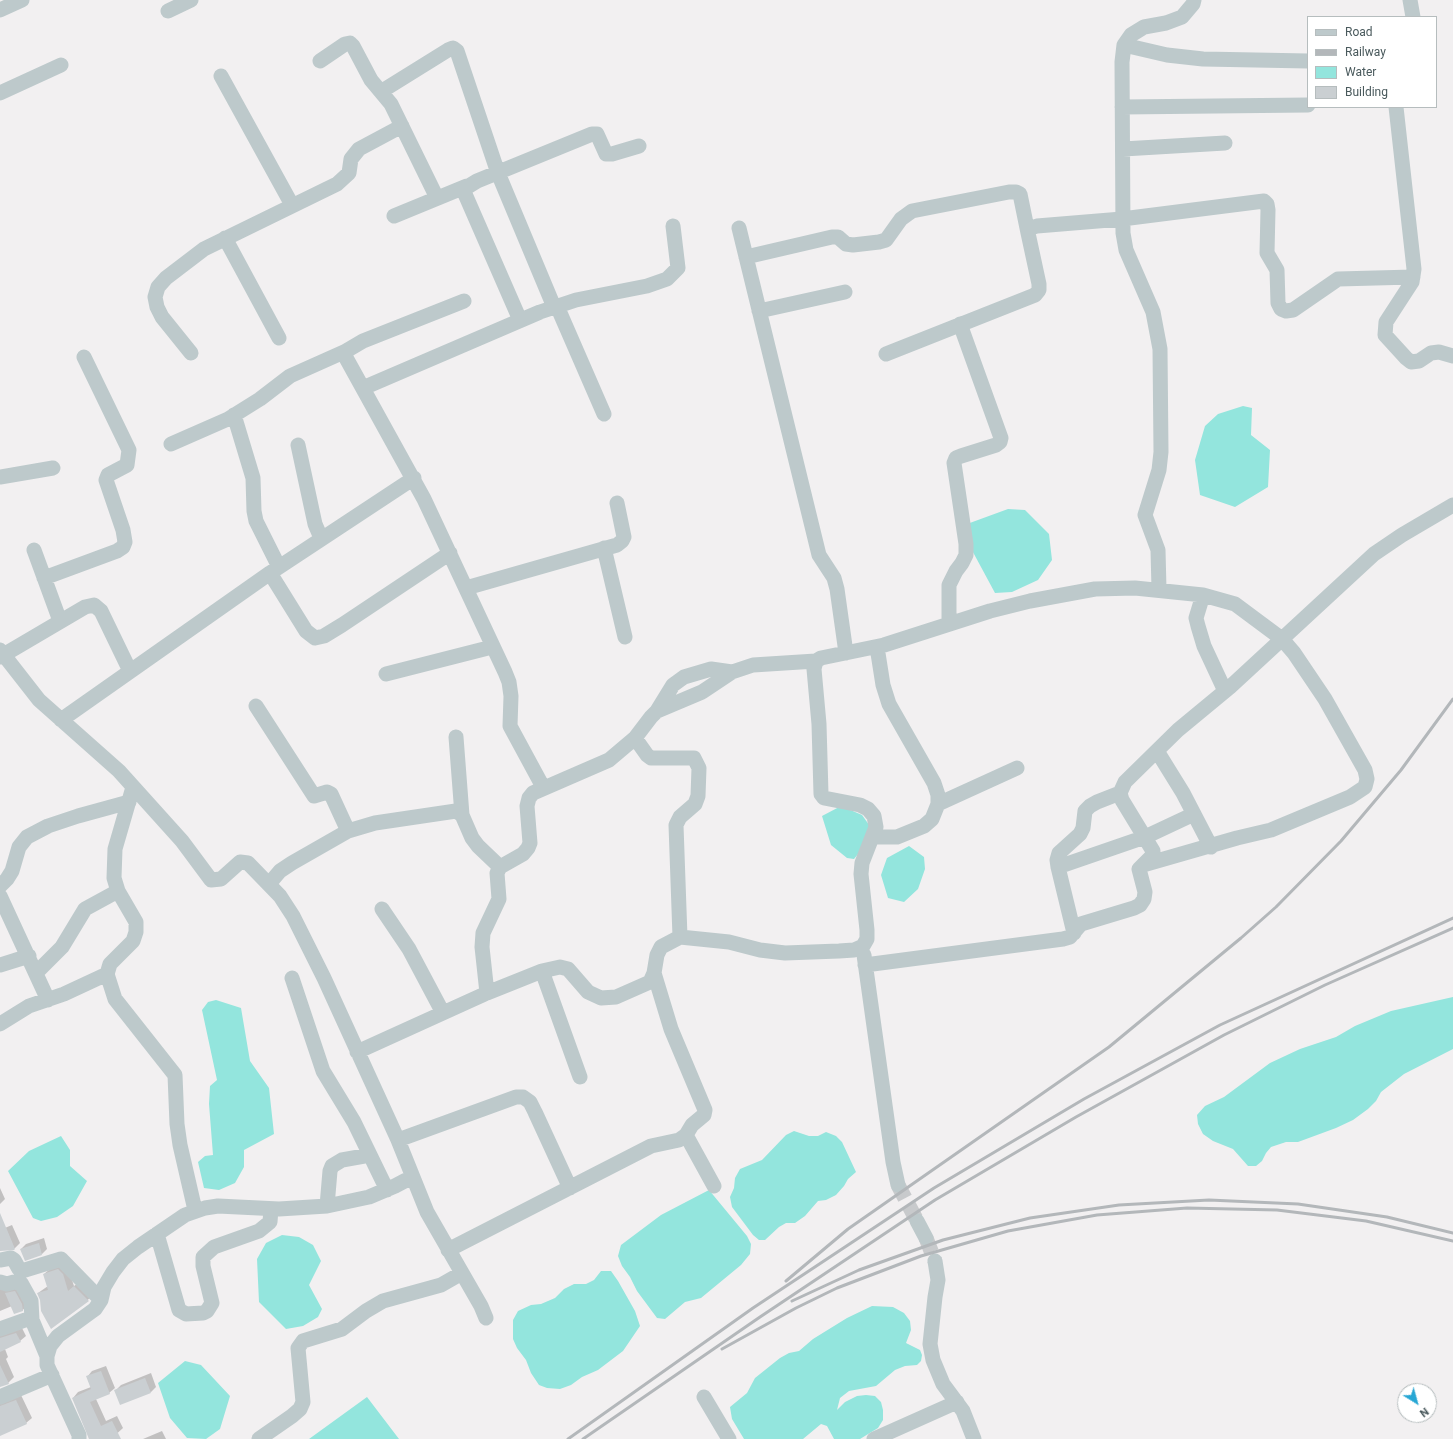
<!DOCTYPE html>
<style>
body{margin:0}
#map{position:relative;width:1453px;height:1439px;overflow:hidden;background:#f2f0f1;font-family:Roboto,sans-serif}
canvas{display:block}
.legend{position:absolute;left:1307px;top:16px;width:130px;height:92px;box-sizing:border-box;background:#fff;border:1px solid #b6bdbe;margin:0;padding:5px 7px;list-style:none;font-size:12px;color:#49595c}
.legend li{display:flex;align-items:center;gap:8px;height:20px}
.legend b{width:20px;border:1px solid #b6bdbe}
.north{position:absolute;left:1397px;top:1383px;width:40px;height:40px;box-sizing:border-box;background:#fff;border:1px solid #b6bdbe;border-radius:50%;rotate:143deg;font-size:11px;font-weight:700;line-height:16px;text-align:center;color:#49595c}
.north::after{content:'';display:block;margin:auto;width:14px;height:18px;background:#28a7d4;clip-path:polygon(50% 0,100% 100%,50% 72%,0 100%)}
</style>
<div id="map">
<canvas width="1453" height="1439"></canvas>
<ul class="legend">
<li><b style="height:5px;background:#bdc9cb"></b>Road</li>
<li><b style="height:5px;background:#b3b7ba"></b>Railway</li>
<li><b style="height:11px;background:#93e5dd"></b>Water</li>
<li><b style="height:11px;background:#cacfd2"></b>Building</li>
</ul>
<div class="north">N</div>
</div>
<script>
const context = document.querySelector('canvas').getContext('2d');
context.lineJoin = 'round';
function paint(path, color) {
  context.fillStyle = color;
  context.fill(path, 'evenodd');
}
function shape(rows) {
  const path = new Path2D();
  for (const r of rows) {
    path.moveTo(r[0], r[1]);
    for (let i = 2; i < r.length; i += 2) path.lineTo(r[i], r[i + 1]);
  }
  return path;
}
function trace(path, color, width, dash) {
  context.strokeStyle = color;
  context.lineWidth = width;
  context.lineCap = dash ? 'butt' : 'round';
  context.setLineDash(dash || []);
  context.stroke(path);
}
paint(shape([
 [1243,406,1252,408,1251,435,1270,450,1268,487,1235,507,1200,495,1195,460,1205,426,1218,414],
 [1008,509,1025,510,1049,534,1052,560,1038,580,1012,592,995,593,967,541,967,524],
 [841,806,862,815,872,829,873,836,854,859,847,858,831,845,822,816],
 [909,846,924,857,925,869,918,889,904,902,888,898,881,875,887,858],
 [1453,997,1453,1049,1404,1074,1381,1092,1376,1101,1368,1109,1353,1120,1336,1128,1298,1142,1286,1142,1271,1147,1266,1153,1262,1161,1256,1166,1248,1166,1233,1149,1213,1141,1203,1134,1198,1124,1197,1115,1205,1106,1224,1097,1270,1063,1300,1049,1336,1037,1355,1026,1391,1011],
 [216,1000,241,1008,250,1061,269,1088,274,1134,244,1150,244,1167,235,1183,219,1190,204,1188,198,1162,205,1156,213,1155,209,1104,210,1086,217,1080,202,1010,208,1002],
 [794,1131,809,1136,818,1136,826,1132,836,1136,842,1142,856,1172,848,1179,844,1186,836,1195,826,1200,818,1201,805,1216,795,1223,786,1223,779,1227,765,1240,759,1240,753,1235,732,1207,730,1197,734,1188,735,1178,740,1169,762,1160,786,1135],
 [61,1136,70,1150,70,1166,87,1181,73,1206,57,1217,41,1221,33,1218,8,1171,29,1151],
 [709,1190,747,1236,751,1244,750,1254,741,1265,701,1298,685,1302,665,1319,657,1318,637,1291,630,1277,622,1266,618,1256,621,1245,661,1215],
 [282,1235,299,1237,313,1245,321,1261,309,1285,322,1309,318,1317,303,1326,286,1329,259,1302,257,1259,266,1243],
 [601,1271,611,1271,618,1281,635,1311,640,1326,623,1351,598,1370,582,1377,571,1385,560,1389,547,1388,539,1385,531,1373,526,1360,517,1348,513,1339,513,1320,518,1311,531,1305,541,1304,555,1298,564,1289,574,1284,586,1284,594,1280],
 [872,1306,893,1307,904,1313,910,1321,911,1330,906,1343,920,1350,922,1355,921,1361,917,1365,905,1366,895,1370,876,1386,849,1391,840,1398,837,1410,845,1402,857,1396,866,1395,875,1396,881,1402,883,1410,883,1420,878,1428,860,1439,834,1439,827,1426,821,1424,803,1439,744,1439,732,1419,730,1407,747,1393,755,1378,780,1358,789,1353,799,1351,813,1339,847,1318],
 [185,1361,201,1365,230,1396,220,1429,206,1439,187,1438,170,1418,158,1383],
 [367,1397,399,1439,309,1439]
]), '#93e5dd');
paint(shape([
 [0,1188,5,1199,0,1204],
 [12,1225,20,1243,15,1248,0,1250,0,1230],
 [44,1238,47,1249,42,1254,21,1249,26,1244],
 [64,1264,68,1268,74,1286,81,1281,94,1295,52,1327,38,1293,48,1286,44,1274,50,1269],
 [0,1285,21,1287,27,1305,22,1311,12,1306,0,1311],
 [22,1328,26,1336,20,1341,5,1349,8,1357,6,1359,14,1377,8,1383,0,1386,0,1335],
 [106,1366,115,1388,109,1393,96,1399,106,1421,117,1416,123,1428,111,1439,89,1439,88,1431,73,1398,78,1392,91,1387,87,1377,92,1371],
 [151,1373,156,1387,151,1392,116,1390,121,1385],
 [21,1395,32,1418,26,1423,0,1435,0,1399],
 [162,1431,166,1439,143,1439]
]), '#0003');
paint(shape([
 [0,1213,15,1249,14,1250,0,1251],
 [39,1243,42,1255,25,1261,20,1249],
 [58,1269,63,1274,68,1291,74,1286,89,1301,51,1329,41,1311,40,1300,37,1293,48,1290,43,1274],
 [15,1291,22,1304,23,1311,14,1314,5,1293],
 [16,1333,21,1342,0,1352,0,1338],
 [0,1365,9,1384,0,1387],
 [101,1371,110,1394,90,1402,101,1426,112,1421,121,1439,89,1439,72,1398,91,1389,86,1376],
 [145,1378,151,1393,120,1405,114,1390],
 [16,1400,27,1424,0,1436,0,1406]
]), '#cacfd2');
trace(shape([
 [898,1185,917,1221],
 [926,1238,935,1261]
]), '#c8cacc', 15, [15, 8]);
trace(shape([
 [1410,0,1413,17],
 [0,10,22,0],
 [168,11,191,0],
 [1124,45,1167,55,1203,59,1308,61],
 [320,61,345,44,350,43,353,46,371,80,391,104,437,198],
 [221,76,292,205],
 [382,91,448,50,453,48,457,51,498,173,554,307],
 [0,93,61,65],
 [1122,107,1308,105],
 [1396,107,1414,269,1412,282,1386,322,1385,335,1406,358,1411,362,1419,361,1431,353,1439,352,1453,356],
 [1123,149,1225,143],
 [394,216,467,186],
 [739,228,819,555,834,578,837,589,846,653],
 [225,238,279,338],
 [746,257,832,237,838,237,846,244,853,245,879,242,886,240,901,219,912,211,1009,192,1016,192,1020,194,1028,233],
 [464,301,363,341,346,351,345,356,424,499,505,672,509,682,511,696,510,726,543,787],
 [557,306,604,414],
 [759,311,845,292],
 [520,320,465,194,464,189,477,181,592,134,597,134,606,154,612,154,639,146],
 [191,353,162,317,157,307,155,297,158,287,166,278,204,249,337,184,349,173,351,159,359,149,402,126],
 [886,354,1035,295,1039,290,1039,284,1028,233,1031,228,1037,226,1122,219,1264,201,1267,204,1268,210,1267,253,1277,270,1278,303,1281,309,1286,311,1293,310,1338,279,1413,277],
 [363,388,540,312,576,300,647,286,667,279,678,268,673,226],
 [234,415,253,478,254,511,256,521,279,567],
 [171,444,228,419,260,399,290,376,346,351],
 [298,445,315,524,321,538],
 [0,477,53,468],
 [604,548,625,637],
 [34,550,60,621],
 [270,573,306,631,315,638,324,636,342,625,450,553],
 [44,578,117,551,123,547,125,542,123,530,106,480,108,475,127,465,129,450,84,357],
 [466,588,617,545,622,541,624,537,617,503],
 [1159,589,1158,550,1145,515,1159,470,1161,452,1160,349,1153,312,1126,250,1123,233,1122,62,1124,45,1131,35,1144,27,1166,23,1182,17,1193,4,1194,0],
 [1203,595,1196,618,1198,626,1204,646,1225,691],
 [949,623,949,585,956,571,962,563,966,555,966,544,954,463,956,458,961,456,996,445,1000,442,1001,438,960,324],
 [0,650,39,700,119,771,182,841,211,880,221,879,240,862,248,863,280,896,293,916,324,978,398,1140,427,1212,481,1306,486,1318],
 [0,657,85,607,94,605,101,611,130,671],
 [386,674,492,647],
 [256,706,314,796,327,792,331,794,348,831],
 [657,711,673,685,684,677,711,669,732,672],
 [61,720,270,573,414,478],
 [456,737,462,815],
 [635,738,647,755,651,758,694,758,699,768,698,796,695,804,680,817,676,825,680,937],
 [1157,751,1183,793,1211,847],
 [133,787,115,849,114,878,118,891,136,922,136,932,133,941,110,964,107,974,115,999,175,1075,177,1124,180,1145,195,1210],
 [938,804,1017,768],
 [873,837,897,837,924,826,932,819,938,804,938,795,934,783,889,704,883,685,877,647],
 [1058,867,1145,837,1194,814],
 [269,884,280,871,292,863,348,831,375,823,456,811,462,815,472,838,478,846,500,867],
 [0,886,7,879,12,871,19,847,27,837,48,826,78,816,129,802],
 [0,896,48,1000],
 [382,909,409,949,443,1013],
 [1074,933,1058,867,1057,860,1059,853,1080,834,1083,828,1085,811,1090,806,1097,802,1120,793],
 [864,955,893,1162,898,1185],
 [0,965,29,956],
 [865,965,1063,939,1070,937,1081,924,1134,908,1140,905,1144,899,1145,892,1139,869,1152,856,1153,851,1122,800,1120,793,1125,782,1178,730,1230,687,1374,554,1402,535,1453,505],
 [542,971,580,1077],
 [36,973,62,947,85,909,118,891],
 [654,973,671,1029,705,1110,704,1115,692,1125,686,1135,714,1186],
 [292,978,323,1071,354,1122,387,1190],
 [487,993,482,947,483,933,499,899,497,873,500,867,523,854,528,848,530,843,527,806,529,798,533,793,609,760,635,738,651,717,657,711,702,692,732,672,753,665,816,661],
 [0,1024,29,1006,64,994,107,974],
 [357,1052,487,993,542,971,560,967,568,969,588,992,601,998,616,997,650,982,654,973,657,955,661,947,680,937,729,942,760,950,785,953,839,951,854,950,863,946,867,939,867,930,861,874,862,863,876,827,874,816,868,809,860,805,824,798,821,794,819,724,814,669,816,661,821,658,884,645,990,611,1030,601,1095,589,1135,588,1203,595,1235,604,1282,639,1294,653,1325,699,1365,770,1367,779,1365,787,1350,797,1271,830,1237,838,1143,865],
 [398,1140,516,1097,523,1097,530,1102,535,1112,570,1188],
 [327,1206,330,1171,332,1166,342,1160,370,1155],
 [917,1221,926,1238],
 [157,1234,179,1310,186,1314,203,1313,207,1311,212,1303,203,1266,203,1257,214,1247,259,1231,270,1222,271,1209],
 [448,1250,651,1146,679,1140,686,1135],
 [0,1260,11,1258,14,1260,19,1269,25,1270,61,1259,101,1300],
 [935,1261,938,1280,935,1297,930,1344,933,1360,943,1384,963,1411,974,1439],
 [0,1282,7,1284,14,1282,21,1283,31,1301,32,1320],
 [0,1329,25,1320,32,1320,47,1356],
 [0,1397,52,1375],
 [704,1397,729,1439],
 [79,1439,79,1435,47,1365,47,1356,50,1346,58,1336,95,1309,101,1300,104,1287,113,1272,123,1259,138,1247,185,1215,205,1208,218,1206,279,1209,327,1206,369,1197,395,1186,412,1177],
 [259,1439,292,1416,300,1409,303,1402,298,1348,303,1341,342,1329,366,1311,383,1301,441,1285,462,1273],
 [874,1439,957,1402]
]), '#bdc9cb', 15);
trace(shape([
 [786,1281,848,1229,1109,1047,1241,938,1276,907,1341,841,1401,770,1453,699],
 [792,1301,859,1270,943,1240,1030,1218,1119,1205,1209,1200,1298,1204,1387,1217,1453,1233],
 [722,1349,796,1308,837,1288,921,1256,1008,1231,1097,1215,1187,1208,1277,1210,1366,1221,1453,1241],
 [568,1439,753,1308,934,1188,1084,1099,1220,1025,1453,918],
 [583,1439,760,1317,935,1200,1076,1117,1224,1035,1325,985,1453,928]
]), '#b3b7ba', 3);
</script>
